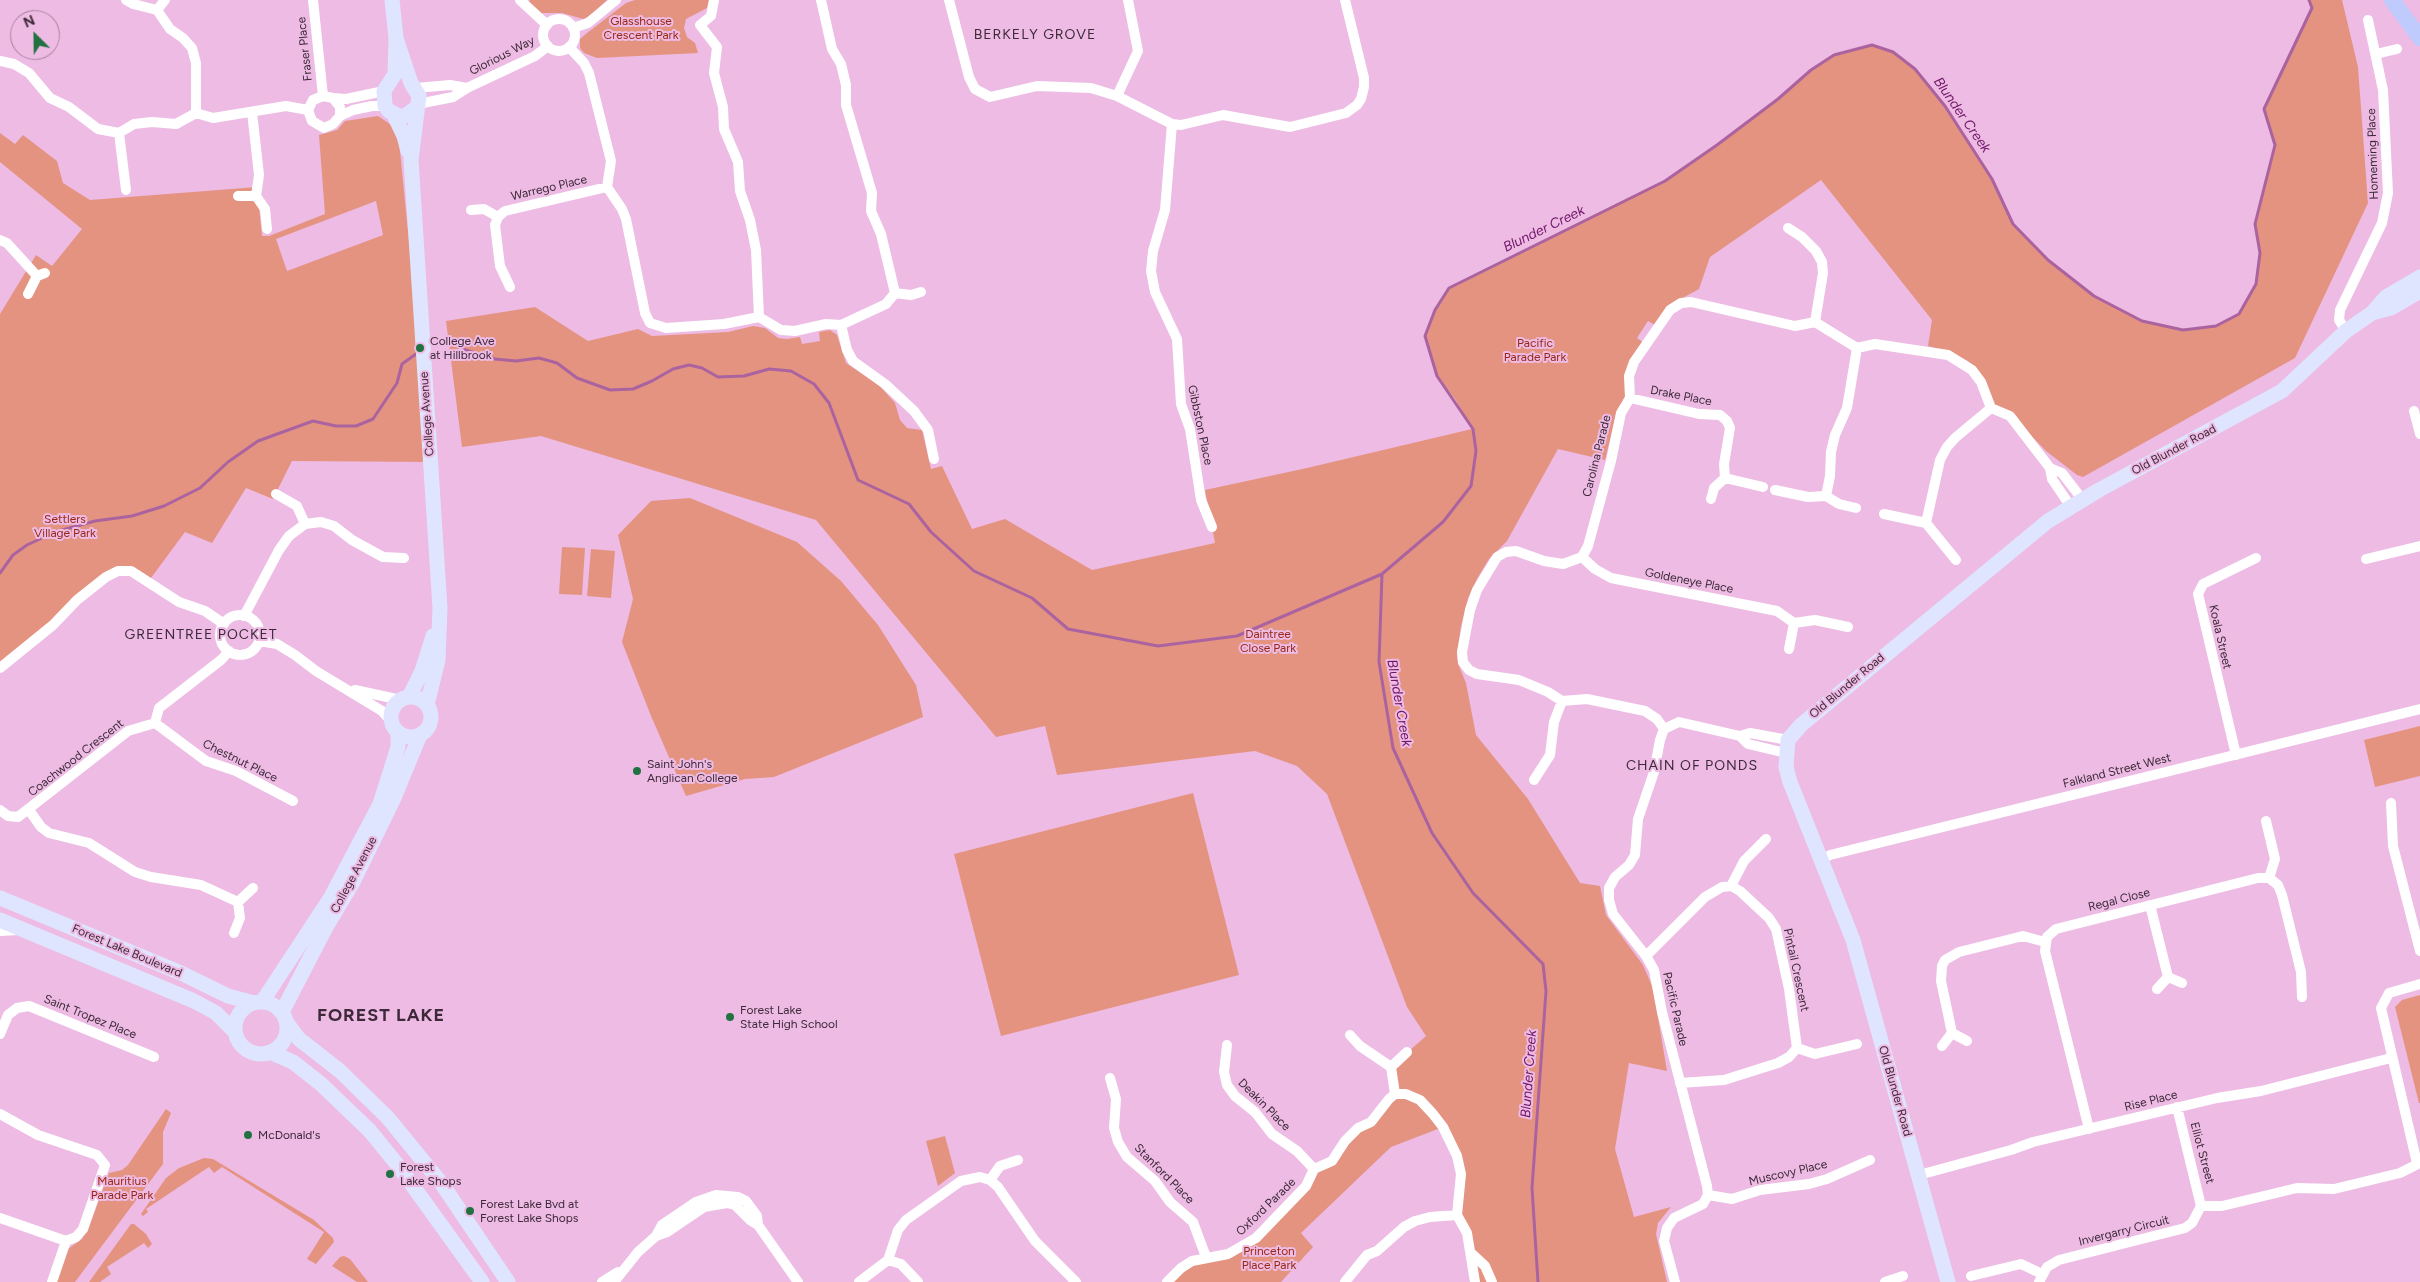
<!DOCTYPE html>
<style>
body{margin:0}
#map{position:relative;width:2420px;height:1282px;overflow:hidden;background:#edbbe3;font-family:Figtree,sans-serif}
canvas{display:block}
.north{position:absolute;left:10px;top:10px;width:50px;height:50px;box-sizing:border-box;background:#edbbe3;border:1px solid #a7819f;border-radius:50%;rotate:337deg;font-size:14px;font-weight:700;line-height:20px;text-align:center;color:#3d2939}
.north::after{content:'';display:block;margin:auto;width:18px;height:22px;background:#227141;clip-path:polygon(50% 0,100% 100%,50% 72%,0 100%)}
</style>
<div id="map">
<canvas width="2420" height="1282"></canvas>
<div class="north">N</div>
</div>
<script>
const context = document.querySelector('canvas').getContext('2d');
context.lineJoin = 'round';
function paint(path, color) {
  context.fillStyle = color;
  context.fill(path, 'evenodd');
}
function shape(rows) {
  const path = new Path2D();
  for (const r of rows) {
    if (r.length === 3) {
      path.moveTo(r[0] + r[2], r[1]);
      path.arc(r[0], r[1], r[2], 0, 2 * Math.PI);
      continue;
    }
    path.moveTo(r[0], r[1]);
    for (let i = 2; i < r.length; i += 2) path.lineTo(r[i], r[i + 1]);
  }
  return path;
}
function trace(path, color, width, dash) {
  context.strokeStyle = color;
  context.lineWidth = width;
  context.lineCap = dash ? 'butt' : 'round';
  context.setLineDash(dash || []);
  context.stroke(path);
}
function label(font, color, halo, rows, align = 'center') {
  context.font = font + ' Figtree,sans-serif';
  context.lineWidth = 4;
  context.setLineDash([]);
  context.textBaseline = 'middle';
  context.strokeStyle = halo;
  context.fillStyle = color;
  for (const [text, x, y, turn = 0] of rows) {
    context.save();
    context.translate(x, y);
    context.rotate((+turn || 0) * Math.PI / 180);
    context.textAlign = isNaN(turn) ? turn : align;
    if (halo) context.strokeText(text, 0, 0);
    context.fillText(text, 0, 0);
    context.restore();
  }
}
paint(shape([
 [530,0,607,0,590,16,583,19,562,13,539,13,528,3],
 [635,0,709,0,707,8,686,19,684,28,687,37,695,43,698,53,597,58,584,53,580,48,580,39,587,33,626,3],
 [2309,0,2342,0,2358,67,2368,203,2295,358,2083,477,2077,475,2046,451,2012,416,1995,405,1977,371,1968,361,1947,351,1928,346,1932,320,1821,180,1710,257,1699,289,1668,306,1655,325,1648,321,1637,338,1644,343,1626,395,1616,414,1605,460,1558,449,1507,541,1489,559,1478,577,1468,598,1461,626,1457,654,1458,664,1466,683,1476,735,1528,799,1580,883,1600,886,1606,915,1643,965,1653,988,1667,1071,1629,1063,1615,1149,1634,1217,1671,1207,1658,1223,1656,1234,1667,1282,1475,1282,1457,1215,1461,1174,1443,1127,1391,1147,1301,1233,1313,1247,1281,1282,1172,1282,1181,1268,1228,1254,1256,1238,1314,1169,1332,1161,1395,1094,1391,1067,1426,1036,1407,1007,1327,794,1297,766,1255,751,1057,775,1045,726,996,737,816,520,541,436,462,447,446,321,535,307,588,341,638,329,652,336,728,332,753,326,765,328,778,338,787,339,800,337,802,344,820,341,819,332,830,330,837,335,846,363,880,386,895,403,900,420,907,428,922,430,931,469,942,466,972,529,1005,519,1092,570,1215,543,1205,490,1307,468,1472,429,1455,399,1437,376,1425,336,1435,310,1449,288,1665,181,1717,145,1778,99,1811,70,1834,55,1872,45,1893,52,1915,69,1945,106,1992,179,2013,224,2048,260,2094,296,2142,321,2183,330,2216,326,2239,314,2256,284,2260,253,2255,224,2275,145,2264,109,2312,8],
 [378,116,393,126,399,141,431,462,292,461,273,499,246,488,212,543,185,532,148,582,118,571,0,668,0,314,36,255,52,266,82,229,0,162,0,133,15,144,23,135,57,161,63,183,90,200,257,187,262,236,269,236,325,214,319,135,337,130,345,121],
 [376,201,383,235,287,271,276,239],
 [690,498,797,542,841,581,878,625,916,685,923,717,774,777,745,779,686,796,651,716,622,642,633,599,618,535,651,501],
 [562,547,585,548,582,595,559,594],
 [591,549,615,551,611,598,587,596],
 [2420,726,2420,776,2375,787,2364,740],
 [1193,793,1239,975,1001,1036,954,854],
 [2420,995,2420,1103,2419,1103,2395,1007,2402,1000],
 [166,1109,171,1113,163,1132,163,1164,75,1282,56,1282,68,1249,82,1239,89,1227,109,1173,122,1170,128,1165],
 [945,1136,955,1173,938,1186,926,1141],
 [204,1158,213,1159,314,1220,333,1238,334,1242,316,1264,307,1259,324,1232,222,1167,214,1173,209,1167,146,1209,148,1212,143,1216,141,1214,166,1178,179,1168],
 [131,1224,134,1224,146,1234,152,1244,148,1248,144,1243,107,1267,111,1274,100,1282,89,1282],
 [344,1256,350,1259,368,1282,357,1282,332,1266,340,1257]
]), '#e59381');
trace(shape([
 [459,348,495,359,516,361,539,358,557,363,577,378,610,390,633,389,652,381,673,369,689,365,702,368,718,377,744,376,769,369,791,371,814,384,829,403,858,480,909,504,931,532,974,571,1032,598,1068,629,1158,646,1237,636,1382,574],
 [0,573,13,555,27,545,55,532,95,521,132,516,164,506,200,488,228,462,258,441,313,421,336,426,356,426,373,419,397,383,402,364,416,354],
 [1538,1282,1532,1188,1546,991,1543,964,1473,893,1432,833,1393,748,1379,662,1382,574,1443,522,1471,486,1476,451,1473,429,1437,376,1425,336,1435,310,1449,288,1665,181,1717,145,1778,99,1811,70,1834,55,1872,45,1893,52,1915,69,1945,106,1992,179,2013,224,2048,260,2094,296,2142,321,2183,330,2216,326,2239,314,2256,284,2260,253,2255,224,2275,145,2264,109,2312,8,2309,0]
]), '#ab63a0', 3);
trace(shape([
 [126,0,133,4,157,10,170,29,183,38,192,48,196,63,196,113],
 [313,0,323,96],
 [520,0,547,25],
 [714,0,711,16,700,25,717,47,714,73,723,107,724,129,738,162,740,191,750,220,756,250,759,317],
 [949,0,969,77,975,89,990,97,1037,86,1091,88,1117,96,1172,124,1181,125,1223,115,1290,127,1346,113,1357,105,1361,99,1364,87,1364,78,1345,0],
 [157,10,165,0],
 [559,35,16],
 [573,28,588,23,616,0],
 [569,47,584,63,589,73,611,161,607,187,622,209,626,219,645,313,650,323,666,328,724,324,759,317,781,330,795,331,826,324,841,325,886,304,895,293,881,234,871,211,872,193,846,105,846,85,841,64,832,49,821,0],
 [2376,54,2397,49],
 [0,61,14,64,29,73,50,98,69,107,98,129,119,133,134,124,152,122,176,124,196,113,213,118,286,106,308,110],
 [416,88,450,85,467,88],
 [1117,96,1138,51,1128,0],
 [333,98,346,99,384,91],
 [418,104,453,97,467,88,535,56,548,46],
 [252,112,259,175,256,196],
 [340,116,340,107,333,98,323,96,313,100,308,110,312,121,324,128,333,124,340,116,353,110,372,106,385,106],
 [1172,124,1165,210,1153,251,1151,271,1155,292,1177,339,1181,404,1190,429,1201,500,1212,527],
 [119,133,126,190],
 [238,196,256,196,265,209,267,229],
 [471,210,484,209,498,217],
 [1788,228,1802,237,1816,251,1822,262,1823,273,1815,322],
 [0,240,7,243,37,276],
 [510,287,500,266,495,225,498,217,505,211,607,187],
 [895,293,911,295,921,292],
 [28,294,37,276,45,273],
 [841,325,847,350,853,361,885,384,914,411,928,430,934,459],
 [2346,331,2339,320,2340,310,2382,223,2388,193,2383,90,2368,20],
 [1630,398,1699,414,1720,415,1727,421,1730,428,1724,464,1725,478],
 [2414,411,2420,434],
 [2050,468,2052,479,2071,507],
 [1775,490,1808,497,1826,496,1839,504,1856,508],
 [276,494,297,506,305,524],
 [1826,496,1830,476,1831,452,1835,435,1847,408,1857,348],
 [1711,499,1714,488,1725,478,1763,487],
 [1884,514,1926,523,1956,560],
 [1926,523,1940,460,1947,447,1955,438,1991,408],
 [1582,557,1595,569,1611,578,1777,611,1794,623,1815,620,1848,627],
 [2366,559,2420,546],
 [240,635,20],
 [244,616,279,550,289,536,305,524,321,522,334,526,352,540,383,557,404,558],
 [259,641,277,644,295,655,316,671,382,711,393,723],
 [1789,649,1794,623],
 [0,668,53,625,77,600,106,577,118,571,131,571,179,602,205,611,224,624],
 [355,690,401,700],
 [155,723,206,761,236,771,293,801],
 [1664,729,1657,719,1645,711,1587,699,1562,701,1548,692,1519,680,1477,674,1469,670,1463,662,1462,652,1470,610,1477,590,1497,557,1506,552,1516,551,1544,561,1563,564,1582,557,1588,546,1611,461,1621,413,1630,398,1629,376,1634,362,1670,310,1681,303,1691,302,1795,326,1815,322,1857,348,1875,344,1948,355,1972,370,1981,382,1991,408,2010,416,2050,468,2062,473,2082,499],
 [1740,736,1750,733,1788,740],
 [2236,755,2198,594,2203,584,2256,558],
 [1534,780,1550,755,1554,722,1562,701],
 [2391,803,2393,846,2420,951],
 [0,810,8,816,18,817,128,731,155,723,159,708,221,660,229,651],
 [29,810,41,827,49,833,89,843,135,872,151,877,201,885,238,902],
 [2266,821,2275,859,2269,878],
 [1821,860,1830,855,2420,709],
 [1731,886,1744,861,1766,839],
 [2150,905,2168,977],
 [0,931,18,930],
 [234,933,240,918,238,902,253,888],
 [1646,956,1705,897,1722,887,1731,886,1740,891,1769,918,1776,929,1789,989,1797,1048,1789,1057,1778,1063,1724,1080,1680,1083],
 [2157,989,2168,977,2182,983],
 [1952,1033,1941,981,1942,966,1945,960,1959,952,2023,936,2045,942],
 [0,1034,8,1015,17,1008,29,1006,154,1057],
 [1350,1035,1360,1046,1391,1067],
 [1227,1045,1224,1072,1227,1085,1235,1096,1255,1112,1272,1134,1297,1151,1314,1169],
 [1942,1046,1952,1033,1967,1041],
 [1797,1048,1815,1054,1857,1044],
 [1110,1078,1116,1099,1114,1128,1118,1142,1127,1157,1155,1181,1170,1202,1193,1222,1206,1257],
 [1395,1094,1391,1067,1407,1052],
 [2177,1107,2201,1206],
 [0,1114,38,1135,97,1155,105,1165,83,1229,76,1237,66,1241,52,1282],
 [2089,1129,2045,951,2047,937,2056,929,2258,878,2269,878,2278,885,2282,895,2301,972,2302,997],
 [2417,1163,2381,1008,2389,993,2420,984],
 [1919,1175,2011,1150,2033,1142,2217,1098,2261,1091,2391,1058],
 [990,1180,1000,1166,1018,1160],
 [1708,1195,1732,1199,1760,1190,1809,1184,1827,1179,1870,1160],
 [0,1218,66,1241],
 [656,1236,667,1232,704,1207,727,1203,735,1205,750,1220,758,1225,798,1282],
 [1471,1253,1485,1266,1492,1282],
 [888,1260,901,1264,918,1282],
 [1971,1276,2021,1264,2042,1274],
 [602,1282,618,1272],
 [614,1282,638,1252,656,1236,662,1225,696,1202,716,1195,738,1197,746,1201,757,1216,758,1225],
 [859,1282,888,1260,898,1230,906,1220,961,1181,980,1177,990,1180,998,1187,1035,1241,1076,1282],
 [1167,1282,1181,1268,1192,1261,1228,1254,1256,1238,1306,1186,1314,1169,1332,1161,1345,1141,1358,1128,1371,1122,1389,1099,1395,1094,1406,1094,1420,1100,1433,1114,1443,1127,1457,1156,1461,1174,1457,1215,1467,1233,1475,1282],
 [1345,1282,1367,1255,1377,1251,1404,1227,1415,1221,1430,1217,1457,1215],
 [1675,1282,1664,1241,1667,1228,1674,1218,1703,1204,1708,1195,1707,1186,1662,1012,1654,970,1646,956,1613,914,1609,900,1609,888,1615,877,1629,865,1635,855,1638,819,1654,772,1660,740,1664,729,1679,722,1740,736,1748,744,1786,753],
 [1885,1282,1903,1276],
 [2039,1282,2047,1267,2059,1260,2185,1228,2192,1223,2201,1206,2222,1206,2297,1188,2334,1189,2400,1173,2420,1163]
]), '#fff', 10);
trace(shape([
 [392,0,396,38,395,74,384,91,385,106,389,111,399,116,405,116,417,107],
 [396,38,411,83,419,96,411,160,440,608,438,660,427,705],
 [394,115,404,136,408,151],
 [2372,313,2391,308,2420,291],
 [409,697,422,671,433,636],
 [411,717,20],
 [0,898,181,973,228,996,254,1003],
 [0,920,194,1001,216,1013,235,1032],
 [262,1002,331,897,380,804,398,747,398,732],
 [261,1028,26],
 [282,1012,325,929,353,882,394,798,420,735],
 [287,1023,299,1039,340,1071,388,1118,442,1184,508,1282],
 [270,1052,293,1062,321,1084,370,1131,400,1168,482,1282],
 [1948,1282,1853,940,1790,782,1786,767,1788,740,1801,725,2048,521,2099,490,2282,391,2346,331,2372,313,2386,297,2420,277]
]), '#dfe5fe', 15);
trace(shape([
 [2392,0,2420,38]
]), '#bfcbfd', 16);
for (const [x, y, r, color] of [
 [420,348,5,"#227141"],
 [637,771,5,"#227141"],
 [730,1017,5,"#227141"],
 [248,1135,5,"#227141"],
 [390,1174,5,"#227141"],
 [470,1211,5,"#227141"]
]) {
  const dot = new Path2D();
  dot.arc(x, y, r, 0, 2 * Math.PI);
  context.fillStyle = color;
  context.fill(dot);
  trace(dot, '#edbbe3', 2);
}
label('12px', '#992712', '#edbbe3', [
 ["Glasshouse",641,21],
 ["Crescent Park",641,35],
 ["Pacific",1535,343],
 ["Parade Park",1535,357],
 ["Settlers",65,519],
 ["Village Park",65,533],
 ["Daintree",1268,634],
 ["Close Park",1268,648],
 ["Mauritius",122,1181],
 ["Parade Park",122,1195],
 ["Princeton",1269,1251],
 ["Place Park",1269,1265]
]);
label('12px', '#3d2939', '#edbbe3', [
 ["Fraser Place",305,49,-96],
 ["Glorious Way",502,56,-27],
 ["Homeming Place",2373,154,-92],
 ["Warrego Place",549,188,-13],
 ["Drake Place",1681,396,11],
 ["College Avenue",427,414,-94],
 ["Gibbston Place",1200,425,78],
 ["Old Blunder Road",2174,450,-28],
 ["Carolina Parade",1597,456,-76],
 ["Goldeneye Place",1689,581,11],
 ["Koala Street",2220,637,77],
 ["Old Blunder Road",1847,686,-40],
 ["Coachwood Crescent",76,758,-38],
 ["Chestnut Place",240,761,26],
 ["Falkland Street West",2117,771,-14],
 ["College Avenue",354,875,-62],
 ["Regal Close",2119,900,-14],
 ["Forest Lake Boulevard",127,951,23],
 ["Pintail Crescent",1796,970,78],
 ["Pacific Parade",1675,1009,77],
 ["Saint Tropez Place",90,1017,22],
 ["Old Blunder Road",1895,1091,74],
 ["Rise Place",2151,1101,-14],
 ["Deakin Place",1264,1105,45],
 ["Elliot Street",2202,1153,75],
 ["Muscovy Place",1788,1173,-13],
 ["Stanford Place",1164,1174,45],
 ["Oxford Parade",1266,1207,-44],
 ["Invergarry Circuit",2124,1231,-14]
]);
label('12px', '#3d2939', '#edbbe3', [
 ["College Ave",430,341],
 ["at Hillbrook",430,355],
 ["Saint John's",647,764],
 ["Anglican College",647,778],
 ["Forest Lake",740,1010],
 ["State High School",740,1024],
 ["McDonald's",258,1135],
 ["Forest",400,1167],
 ["Lake Shops",400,1181],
 ["Forest Lake Bvd at",480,1204],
 ["Forest Lake Shops",480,1218]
], 'left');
context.letterSpacing = '1px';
label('14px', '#3d2939', '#edbbe3', [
 ["BERKELY GROVE",1035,35],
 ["GREENTREE POCKET",201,635],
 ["CHAIN OF PONDS",1692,766]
]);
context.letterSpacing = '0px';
label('italic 14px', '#711768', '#edbbe3', [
 ["Blunder Creek",1962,115,55],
 ["Blunder Creek",1544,229,-26],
 ["Blunder Creek",1399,703,80],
 ["Blunder Creek",1529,1074,-86]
]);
context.letterSpacing = '1px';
label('bold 18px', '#3d2939', '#edbbe3', [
 ["FOREST LAKE",381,1016]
]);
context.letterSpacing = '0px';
</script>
